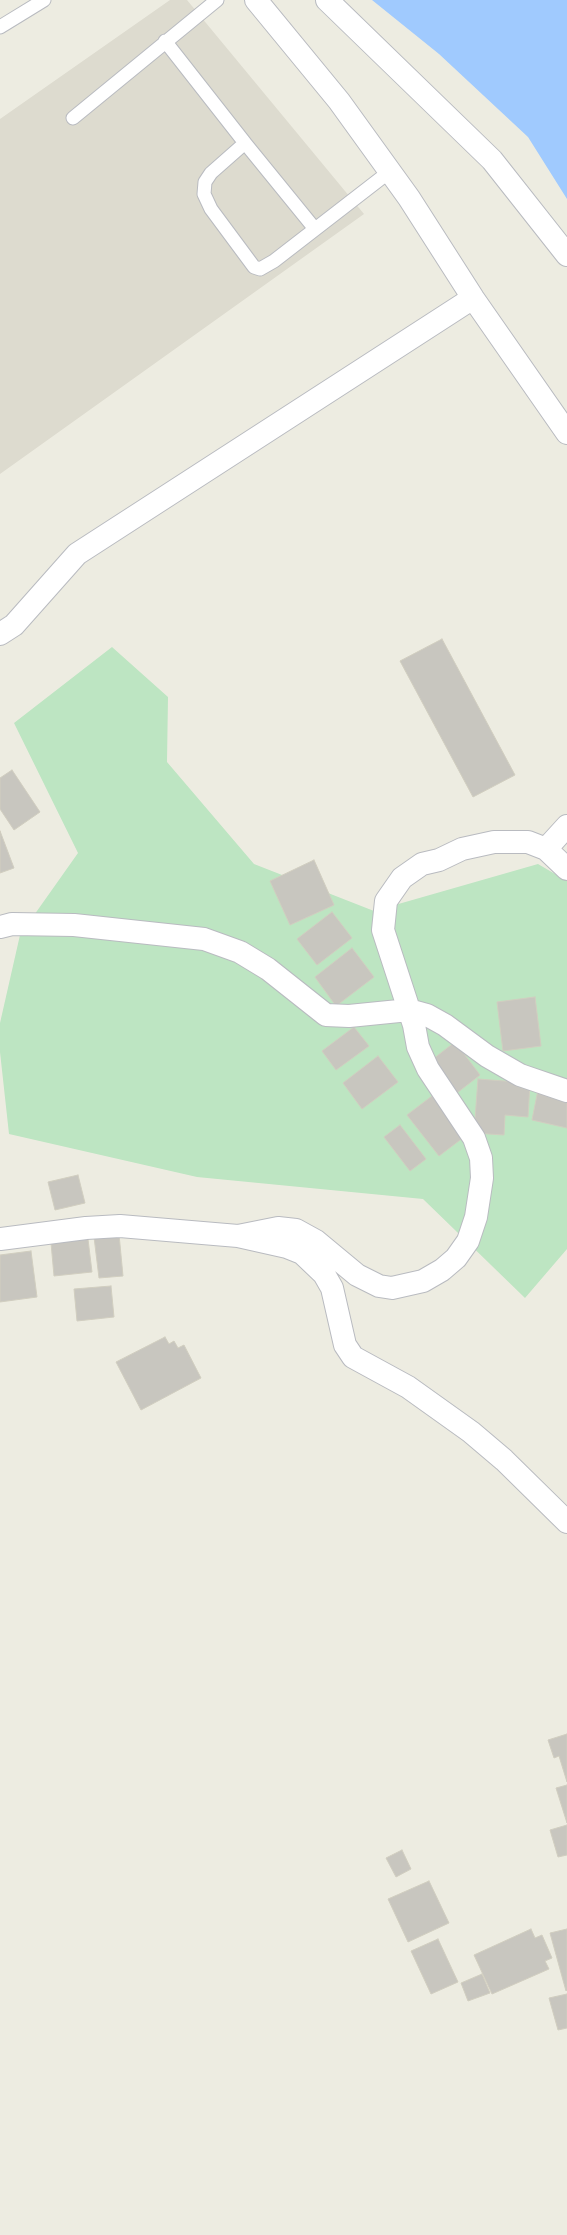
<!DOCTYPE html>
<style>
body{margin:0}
canvas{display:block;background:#edece1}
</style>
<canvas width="567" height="2235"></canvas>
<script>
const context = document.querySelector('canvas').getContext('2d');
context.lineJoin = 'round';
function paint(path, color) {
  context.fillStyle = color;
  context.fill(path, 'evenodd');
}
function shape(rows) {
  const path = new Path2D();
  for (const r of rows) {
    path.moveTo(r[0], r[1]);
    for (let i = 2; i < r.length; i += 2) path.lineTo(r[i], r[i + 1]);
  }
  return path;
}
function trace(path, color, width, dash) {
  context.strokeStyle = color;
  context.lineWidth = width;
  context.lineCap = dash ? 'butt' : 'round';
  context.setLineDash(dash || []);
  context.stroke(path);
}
paint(shape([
 [170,0,187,0,364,214,0,474,0,119]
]), '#dddbcf');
paint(shape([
 [112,647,168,697,167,762,254,864,374,911,538,864,567,881,567,1249,525,1298,423,1199,197,1177,9,1134,0,1052,0,1023,20,935,78,853,14,723]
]), '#bde5c2');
paint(shape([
 [372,0,567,0,567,199,528,137,439,54]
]), '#a0cafe');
const building = shape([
 [442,639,515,775,473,797,400,661,442,639],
 [12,770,40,812,14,830,0,809,0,778,12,770],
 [0,831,14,868,0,873,0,831],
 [314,860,334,905,290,925,270,881,314,860],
 [332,912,352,938,317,965,297,939,332,912],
 [352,948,374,977,336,1006,315,977,352,948],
 [535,997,541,1046,503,1051,497,1002,535,997],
 [354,1027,369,1046,336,1070,322,1051,354,1027],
 [455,1042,480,1075,453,1096,428,1063,455,1042],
 [378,1056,398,1082,362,1109,343,1083,378,1056],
 [478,1079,530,1083,528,1117,505,1115,504,1135,474,1133,478,1079],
 [538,1090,567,1096,567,1128,532,1120,538,1090],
 [432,1096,464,1137,439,1156,407,1115,432,1096],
 [400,1125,426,1159,410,1171,384,1137,400,1125],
 [78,1175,85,1203,55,1210,48,1182,78,1175],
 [119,1234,123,1276,99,1278,94,1237,119,1234],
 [88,1239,92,1272,54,1276,51,1243,88,1239],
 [31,1251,37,1297,0,1302,0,1255,31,1251],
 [111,1286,114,1317,77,1321,74,1289,111,1286],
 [165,1337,169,1344,174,1341,178,1348,184,1345,201,1378,141,1410,116,1362,165,1337],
 [567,1734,567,1782,559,1756,554,1758,548,1740,567,1734],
 [567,1785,567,1823,556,1788,567,1785],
 [567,1825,567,1855,558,1857,550,1830,567,1825],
 [402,1850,411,1869,396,1877,386,1858,402,1850],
 [429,1881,449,1923,408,1942,388,1899,429,1881],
 [531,1929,535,1938,542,1935,552,1958,545,1961,549,1969,492,1994,474,1955,531,1929],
 [567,1929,567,1990,566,1991,550,1933,567,1929],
 [438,1939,458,1982,431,1994,411,1951,438,1939],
 [482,1974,490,1993,468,2001,461,1983,482,1974],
 [567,1994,567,2028,558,2030,549,1998,567,1994]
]);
paint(building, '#c8c6bf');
trace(building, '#d1cec0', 1);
const service = shape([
 [0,27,44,0],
 [165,41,245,143,211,173,205,182,204,194,211,209,254,267,260,269,274,261,389,172],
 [73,118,217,0],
 [245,143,315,229]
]);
const minor = shape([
 [256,0,339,101,409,198,473,298,567,433],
 [327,0,492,160,567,255],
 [0,634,14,625,77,554,473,298],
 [546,849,567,869],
 [0,927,12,924,74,925,204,939,240,952,268,969,326,1015,349,1016,409,1010,427,1015,445,1025,487,1056,520,1075,567,1091],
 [238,1236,278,1228,296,1230,316,1241,357,1275,379,1286,392,1288,423,1281,442,1270,456,1258,468,1241,476,1217,482,1178,481,1158,474,1138,428,1069,418,1047,414,1025,383,930,386,901,402,878,422,864,439,860,462,849,494,842,528,842,546,849,567,826],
 [0,1239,86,1228,120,1226,238,1236,287,1247,302,1253,324,1274,332,1288,345,1345,353,1357,408,1387,471,1432,504,1460,567,1522]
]);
trace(service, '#b9bbc0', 15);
trace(minor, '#b9bbc0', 24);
trace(service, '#fff', 13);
trace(minor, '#fff', 22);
</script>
